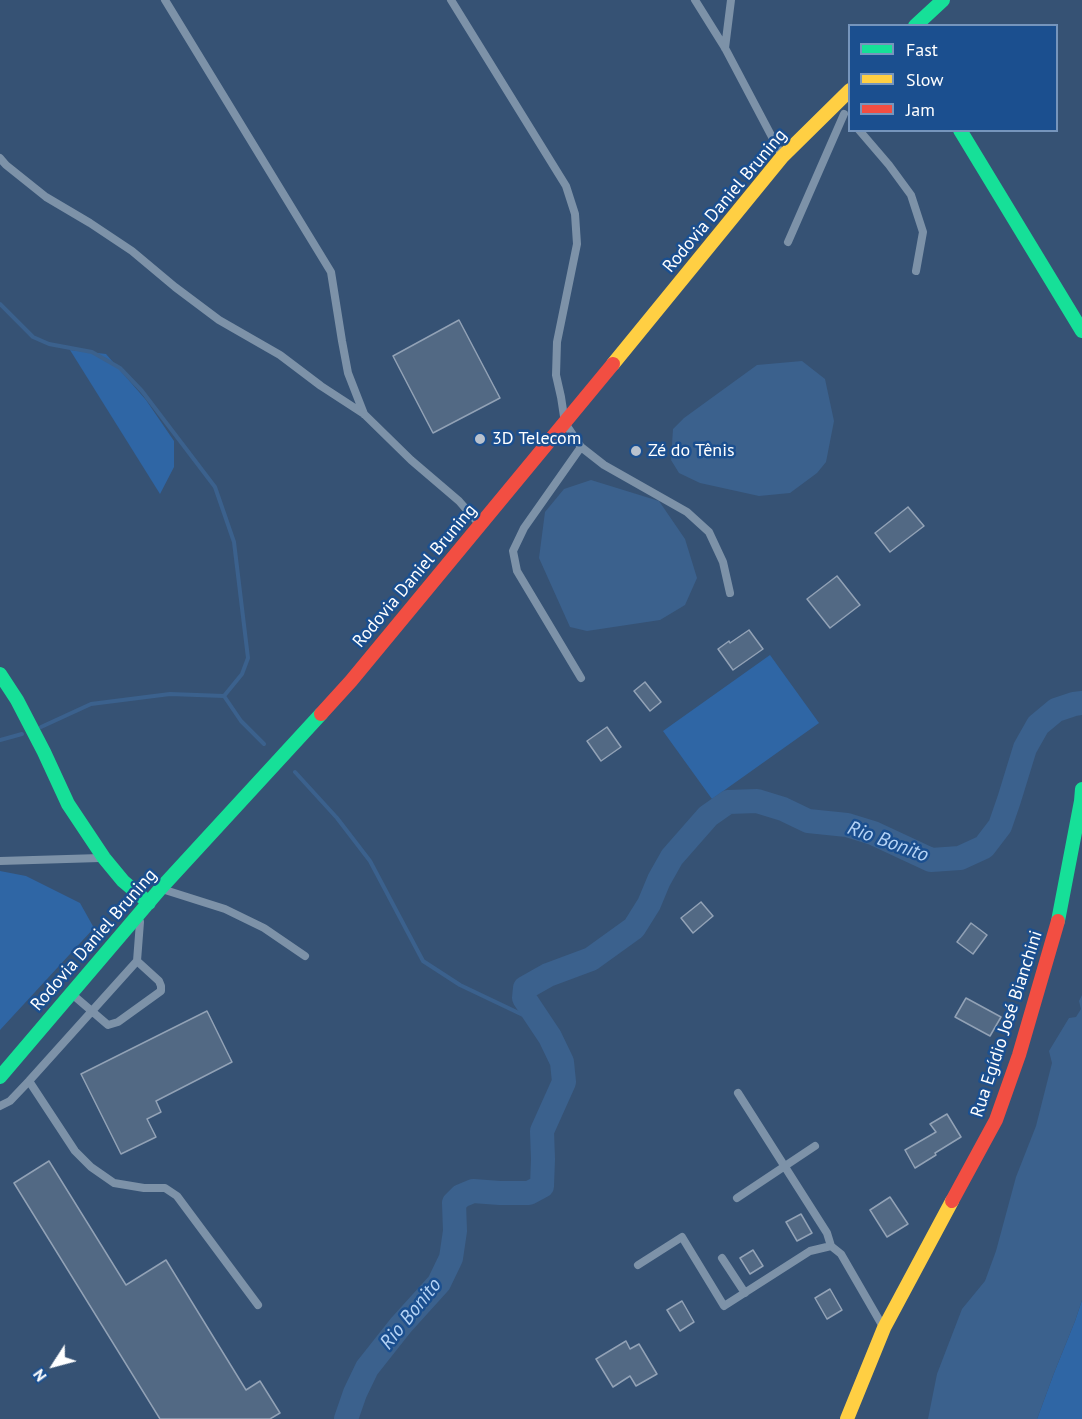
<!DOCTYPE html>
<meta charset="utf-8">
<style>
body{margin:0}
#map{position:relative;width:1082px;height:1419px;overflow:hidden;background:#365274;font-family:"PT Sans",sans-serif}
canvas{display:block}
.legend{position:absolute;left:848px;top:24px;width:210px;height:108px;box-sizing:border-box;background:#1b4f8f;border:2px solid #7695bc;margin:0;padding:8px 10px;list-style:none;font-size:18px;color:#fff}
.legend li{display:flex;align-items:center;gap:12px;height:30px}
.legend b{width:30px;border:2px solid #7695bc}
.north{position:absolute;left:24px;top:1335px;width:60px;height:60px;-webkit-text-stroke:4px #1b4f8f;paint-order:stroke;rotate:234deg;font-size:16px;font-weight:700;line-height:24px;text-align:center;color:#fff}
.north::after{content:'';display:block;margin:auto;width:21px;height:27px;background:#fff;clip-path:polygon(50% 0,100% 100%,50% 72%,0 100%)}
</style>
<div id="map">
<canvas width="1082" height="1419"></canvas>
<ul class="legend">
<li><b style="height:8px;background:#16e098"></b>Fast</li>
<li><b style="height:8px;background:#ffcf43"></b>Slow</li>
<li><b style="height:8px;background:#f24e42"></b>Jam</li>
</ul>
<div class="north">N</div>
</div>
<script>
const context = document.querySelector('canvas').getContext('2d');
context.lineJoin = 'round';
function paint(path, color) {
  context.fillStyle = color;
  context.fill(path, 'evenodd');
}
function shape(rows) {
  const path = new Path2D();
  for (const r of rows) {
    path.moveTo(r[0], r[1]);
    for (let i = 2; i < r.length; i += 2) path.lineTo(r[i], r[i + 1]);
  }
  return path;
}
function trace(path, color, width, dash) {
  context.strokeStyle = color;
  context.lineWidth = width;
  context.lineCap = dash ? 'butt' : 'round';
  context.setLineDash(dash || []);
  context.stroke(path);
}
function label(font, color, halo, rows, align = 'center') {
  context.font = font + ' "PT Sans",sans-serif';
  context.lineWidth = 5;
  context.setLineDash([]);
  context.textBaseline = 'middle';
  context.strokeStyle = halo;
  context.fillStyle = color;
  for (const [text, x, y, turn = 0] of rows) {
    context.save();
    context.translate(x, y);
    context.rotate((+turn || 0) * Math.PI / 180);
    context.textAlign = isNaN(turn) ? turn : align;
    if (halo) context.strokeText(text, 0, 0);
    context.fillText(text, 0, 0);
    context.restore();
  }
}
paint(shape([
 [70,350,106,354,146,400,174,441,174,467,160,494],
 [770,655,819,723,712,799,663,731],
 [0,871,26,876,80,903,94,928,0,1030],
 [1082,1300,1082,1419,1037,1419,1054,1373,1075,1321]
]), '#2f66a5');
paint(shape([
 [802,361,825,379,834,421,826,462,817,473,790,493,759,496,700,483,679,473,671,460,673,429,684,418,757,365],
 [591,480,659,501,685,539,697,578,685,605,660,620,587,631,570,627,539,558,545,512,564,489],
 [1082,995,1082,1300,1075,1321,1054,1373,1037,1419,928,1419,937,1374,962,1309,985,1281,996,1251,1016,1177,1036,1126,1052,1063,1049,1051,1069,1018,1076,1017,1081,1009,1079,1001]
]), '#3b618d');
trace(shape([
 [0,304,33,337,49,344,92,352,120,368,142,391,215,487,234,542,248,658,242,674,224,696],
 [224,696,241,721,264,744],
 [41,727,91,704,170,694,224,696],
 [0,740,22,734],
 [295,772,337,818,370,861,423,961,460,985,523,1015,534,1013]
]), '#3b618d', 4);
trace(shape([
 [346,1419,355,1393,367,1368,401,1325,439,1283,451,1258,455,1231,454,1203,461,1196,473,1191,500,1193,529,1193,542,1186,543,1159,542,1131,564,1082,562,1062,550,1037,524,998,525,988,548,975,591,959,634,928,649,904,659,880,672,857,708,816,728,802,757,801,783,809,808,821,847,825,873,833,931,860,960,858,984,847,1000,826,1009,800,1025,748,1038,725,1056,710,1074,704,1082,703]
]), '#3b618d', 24);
const building = shape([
 [459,320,500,398,433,433,393,356,459,320],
 [908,507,924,526,890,552,875,533,908,507],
 [837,576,860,605,830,628,807,599,837,576],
 [749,630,763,649,733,670,718,649,729,641,730,643,749,630],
 [645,682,661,702,650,711,634,691,645,682],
 [607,727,621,747,601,761,587,741,607,727],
 [701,902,713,916,693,933,681,918,701,902],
 [971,923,987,935,973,954,957,942,971,923],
 [966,998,1001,1017,990,1036,955,1017,966,998],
 [207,1011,232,1062,156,1101,161,1112,147,1119,156,1137,121,1154,81,1074,207,1011],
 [947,1114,961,1137,935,1153,936,1155,915,1168,905,1150,936,1132,930,1124,947,1114],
 [49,1161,126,1285,166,1260,246,1390,260,1381,280,1413,270,1419,160,1419,14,1183,49,1161],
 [890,1197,908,1224,887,1237,870,1210,890,1197],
 [801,1214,812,1233,797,1241,786,1222,801,1214],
 [753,1250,763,1266,750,1274,740,1258,753,1250],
 [830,1289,842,1310,827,1319,815,1298,830,1289],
 [682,1301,694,1322,680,1331,667,1310,682,1301],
 [626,1341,630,1349,639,1344,657,1374,636,1386,630,1376,613,1387,596,1359,626,1341]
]);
paint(building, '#526984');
trace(building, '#92a2b6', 1.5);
trace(shape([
 [165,0,331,272,342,341,348,373,364,414],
 [451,0,566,186,575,214,577,244,557,342,556,375,561,397,565,423,581,447,524,528,513,551,517,571,581,678],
 [695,0,725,48,781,154],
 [725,48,731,0],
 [859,130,889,165,911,195,923,232,916,271],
 [0,158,6,165,46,197,90,223,132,251,175,287,219,320,280,355,321,386,364,414,411,460,459,501,479,524],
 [788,242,844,114],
 [581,447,604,465,687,512,709,532,723,562,730,593],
 [0,861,100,858],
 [165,890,225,909,264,928,305,956],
 [73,995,108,1025,118,1022,161,991,161,986,159,981,137,961],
 [29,1081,75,1151,91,1167,114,1183,144,1188,165,1188,177,1196,258,1305],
 [738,1093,827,1233,831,1246],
 [0,1106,10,1101,29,1081,137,961,140,922],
 [737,1198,815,1146],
 [722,1258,745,1293],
 [638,1265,682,1237,724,1306,810,1251,831,1246,841,1254,882,1325]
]), '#7d92a8', 8);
trace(shape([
 [915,26,943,0],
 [960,130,1082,331],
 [0,674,17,700,44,752,68,804,104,858,123,881,149,903],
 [1058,921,1081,801,1082,789],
 [0,1077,161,888,321,714]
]), '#16e098', 14);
trace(shape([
 [613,364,782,157,850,90],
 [847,1419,884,1328,952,1201]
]), '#ffcf43', 14);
trace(shape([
 [321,714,351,681,613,364],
 [952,1201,996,1120,1019,1055,1058,921]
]), '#f24e42', 14);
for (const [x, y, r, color] of [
 [480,439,6,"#b9c2ce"],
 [636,451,6,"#b9c2ce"]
]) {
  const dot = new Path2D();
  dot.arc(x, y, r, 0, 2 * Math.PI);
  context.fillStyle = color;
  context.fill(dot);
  trace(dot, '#1b4f8f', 2);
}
label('18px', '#fff', '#1b4f8f', [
 ["Rodovia Daniel Bruning",725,201,-50],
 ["Rodovia Daniel Bruning",415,576,-50],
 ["Rodovia Daniel Bruning",94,940,-49],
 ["Rua Egídio José Bianchini",1007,1024,-72]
]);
label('18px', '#fff', '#1b4f8f', [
 ["3D Telecom",492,439],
 ["Zé do Tênis",648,451]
], 'left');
label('italic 20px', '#b5d3f5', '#1b4f8f', [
 ["Rio Bonito",888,842,20],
 ["Rio Bonito",411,1314,-51]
]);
</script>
